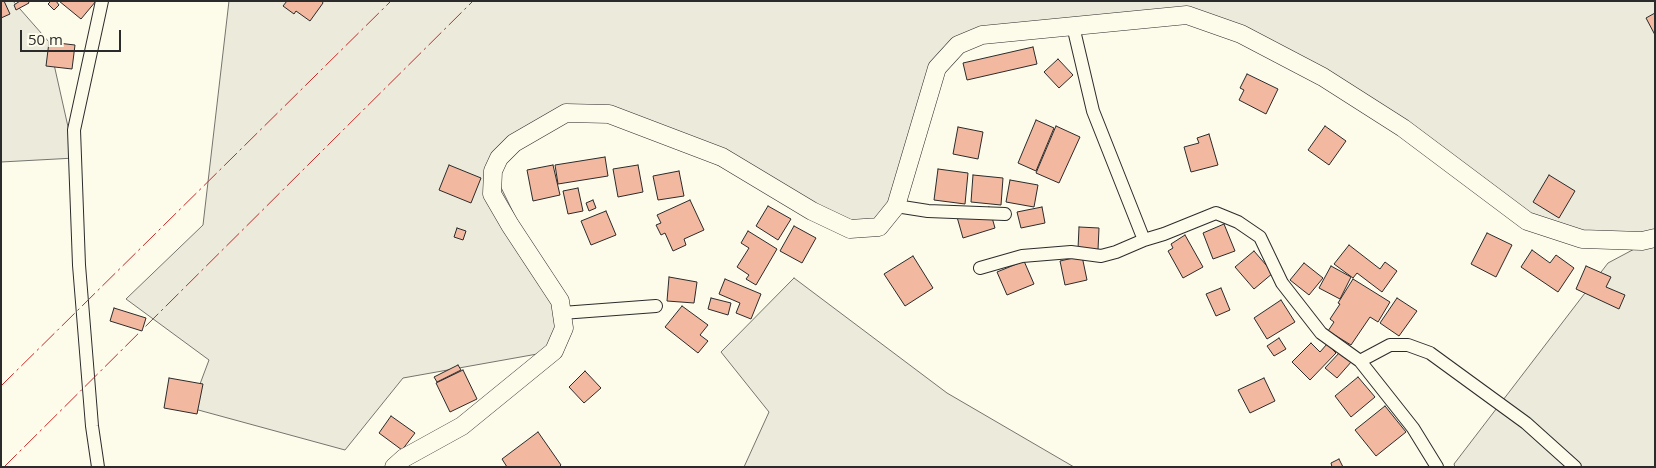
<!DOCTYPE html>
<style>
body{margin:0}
#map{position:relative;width:1656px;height:468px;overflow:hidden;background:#fdfbea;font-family:"Open Sans",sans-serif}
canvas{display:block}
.frame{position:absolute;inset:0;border:2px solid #2b2b2b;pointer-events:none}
.scale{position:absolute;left:20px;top:30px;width:101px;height:22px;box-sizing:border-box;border:2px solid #2b2b2b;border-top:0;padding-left:6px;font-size:15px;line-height:18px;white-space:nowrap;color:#2b2b2b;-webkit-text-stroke:4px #fdfbea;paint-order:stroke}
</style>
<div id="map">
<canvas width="1656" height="468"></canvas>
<div class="frame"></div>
<div class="scale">50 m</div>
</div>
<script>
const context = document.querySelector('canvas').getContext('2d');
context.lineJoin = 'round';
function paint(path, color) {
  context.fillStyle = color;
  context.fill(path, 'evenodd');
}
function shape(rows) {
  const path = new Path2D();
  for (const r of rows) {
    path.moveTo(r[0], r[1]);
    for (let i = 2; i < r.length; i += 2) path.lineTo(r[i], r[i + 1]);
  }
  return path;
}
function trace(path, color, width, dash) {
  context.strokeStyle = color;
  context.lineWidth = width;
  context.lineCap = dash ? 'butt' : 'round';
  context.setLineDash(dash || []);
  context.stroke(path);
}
const green = shape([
 [1,1,13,1,49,42,75,158,1,162,1,1],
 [229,1,1655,1,1655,229,1623,241,1527,221,1304,67,1187,15,982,35,937,68,896,206,862,228,812,211,634,124,566,113,493,171,562,313,554,351,403,378,345,450,191,408,209,360,126,299,203,225,229,1],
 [1655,238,1655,467,1455,467,1454,464,1608,263,1655,238],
 [794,278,947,393,1074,467,744,467,769,412,721,352,794,278]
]);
paint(green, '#ecebdb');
trace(green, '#74746e', 1);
const building = shape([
 [1,1,4,1,10,14,1,18,1,1],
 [20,1,28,1,29,3,16,10,14,5,20,1],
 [51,1,56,1,59,5,54,10,48,4,51,1],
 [59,1,96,1,81,19,59,1],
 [287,1,322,1,323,3,310,21,296,11,294,14,283,6,287,1],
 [1655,13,1655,35,1646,18,1655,13],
 [49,42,75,45,72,69,46,66,49,42],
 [1033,47,1037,64,967,80,963,63,1033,47],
 [1058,59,1073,75,1059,88,1044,72,1058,59],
 [1247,74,1278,89,1266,114,1239,100,1244,90,1240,88,1247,74],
 [1036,120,1054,128,1036,171,1018,163,1036,120],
 [1056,126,1080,137,1059,183,1036,173,1056,126],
 [1325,126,1346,141,1329,165,1308,150,1325,126],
 [958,127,983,132,978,159,953,154,958,127],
 [1209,134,1218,165,1191,172,1184,147,1199,143,1197,138,1209,134],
 [605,157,608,176,558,184,555,165,605,157],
 [449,165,481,178,471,203,439,190,449,165],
 [553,165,560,195,533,201,527,170,553,165],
 [638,165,643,192,618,197,613,169,638,165],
 [938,169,968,173,965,204,934,200,938,169],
 [679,171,684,196,658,200,653,176,679,171],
 [973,175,1003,178,1001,205,971,202,973,175],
 [1549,175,1575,191,1559,218,1533,202,1549,175],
 [1010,180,1038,185,1034,207,1006,202,1010,180],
 [578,188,583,211,568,214,563,191,578,188],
 [593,200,596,208,589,211,586,203,593,200],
 [690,200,704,230,684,239,686,245,673,251,665,233,661,235,656,225,661,223,657,215,690,200],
 [768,206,791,219,778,240,756,226,768,206],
 [989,207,995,228,963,238,957,217,989,207],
 [1042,207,1045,223,1021,228,1017,212,1042,207],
 [606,211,616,235,591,245,581,221,606,211],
 [1224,224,1235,251,1213,259,1203,233,1224,224],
 [794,226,816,238,802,263,780,251,794,226],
 [1079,227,1099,228,1098,250,1078,249,1079,227],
 [457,228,466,231,463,240,454,237,457,228],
 [748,231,777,249,756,285,746,279,749,275,737,267,749,248,741,243,748,231],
 [1487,233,1512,245,1496,277,1471,264,1487,233],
 [1185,235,1203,267,1183,278,1168,251,1173,248,1171,244,1185,235],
 [1349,245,1380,269,1385,262,1397,271,1382,292,1357,273,1353,278,1334,264,1349,245],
 [1532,250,1550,263,1556,255,1574,268,1558,292,1521,267,1532,250],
 [1254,251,1273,273,1254,289,1235,267,1254,251],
 [913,256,933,288,905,306,884,274,913,256],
 [1082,256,1087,280,1065,285,1060,261,1082,256],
 [1024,261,1034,284,1007,295,997,272,1024,261],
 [1304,263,1323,278,1309,295,1290,280,1304,263],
 [1331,266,1351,277,1340,299,1319,288,1331,266],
 [1586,266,1611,277,1606,287,1625,295,1619,309,1576,289,1586,266],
 [669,277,697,282,694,303,667,301,669,277],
 [725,279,761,294,751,319,736,313,740,303,719,294,725,279],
 [1353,279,1390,302,1378,322,1370,317,1351,345,1328,331,1334,322,1330,319,1340,304,1338,303,1353,279],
 [1221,288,1230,310,1216,316,1206,294,1221,288],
 [711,298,731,303,728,315,708,309,711,298],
 [1397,298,1417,311,1399,336,1380,323,1397,298],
 [1281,300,1295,322,1267,339,1254,318,1281,300],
 [682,306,708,325,700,335,708,341,698,353,665,327,682,306],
 [114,308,146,318,142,331,110,321,114,308],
 [1279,338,1286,349,1274,356,1267,346,1279,338],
 [1311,343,1320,352,1327,344,1336,353,1310,380,1292,362,1311,343],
 [1341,351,1352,361,1337,378,1325,368,1341,351],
 [458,365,461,370,437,382,434,377,458,365],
 [463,370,477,399,450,412,436,383,463,370],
 [585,371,601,388,584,403,569,387,585,371],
 [1358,377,1375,397,1351,417,1335,396,1358,377],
 [169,378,203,384,197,414,164,408,169,378],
 [1264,378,1275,401,1250,413,1238,390,1264,378],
 [1385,406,1406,432,1376,456,1355,430,1385,406],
 [391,416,415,433,402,450,379,433,391,416],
 [538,432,561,465,559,467,507,467,502,459,538,432],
 [1339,459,1343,467,1332,467,1331,463,1339,459]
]);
paint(building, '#f2b8a0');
trace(building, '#2b2b2b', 1);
const street = shape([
 [1073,26,1093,111,1144,240,1164,234,1216,213,1238,222,1260,237,1282,283,1321,333,1360,361,1413,428,1437,467],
 [896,206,928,211,1005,214],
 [980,268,1022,256,1071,252,1101,256,1116,252,1144,240],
 [562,313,656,306],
 [1360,361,1390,345,1408,345,1430,353,1526,423,1575,467],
 [98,467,92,426,79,265,74,130,102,1]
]);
const secondary = shape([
 [394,467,404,458,462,426,554,351,564,328,560,301,510,225,492,194,493,171,499,158,514,143,566,113,609,114,722,157,812,211,850,229,879,227,896,206,937,68,958,45,982,35,1187,15,1241,34,1323,77,1403,128,1527,221,1582,239,1642,241,1655,238]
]);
trace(street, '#2b2b2b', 14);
trace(secondary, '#2b2b2b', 19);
trace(street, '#fdfbea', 12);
trace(secondary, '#fdfbea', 18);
trace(shape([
 [1,386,391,1],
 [4,467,473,1]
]), '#c62828', 1, [18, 4, 2.5, 4]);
</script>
